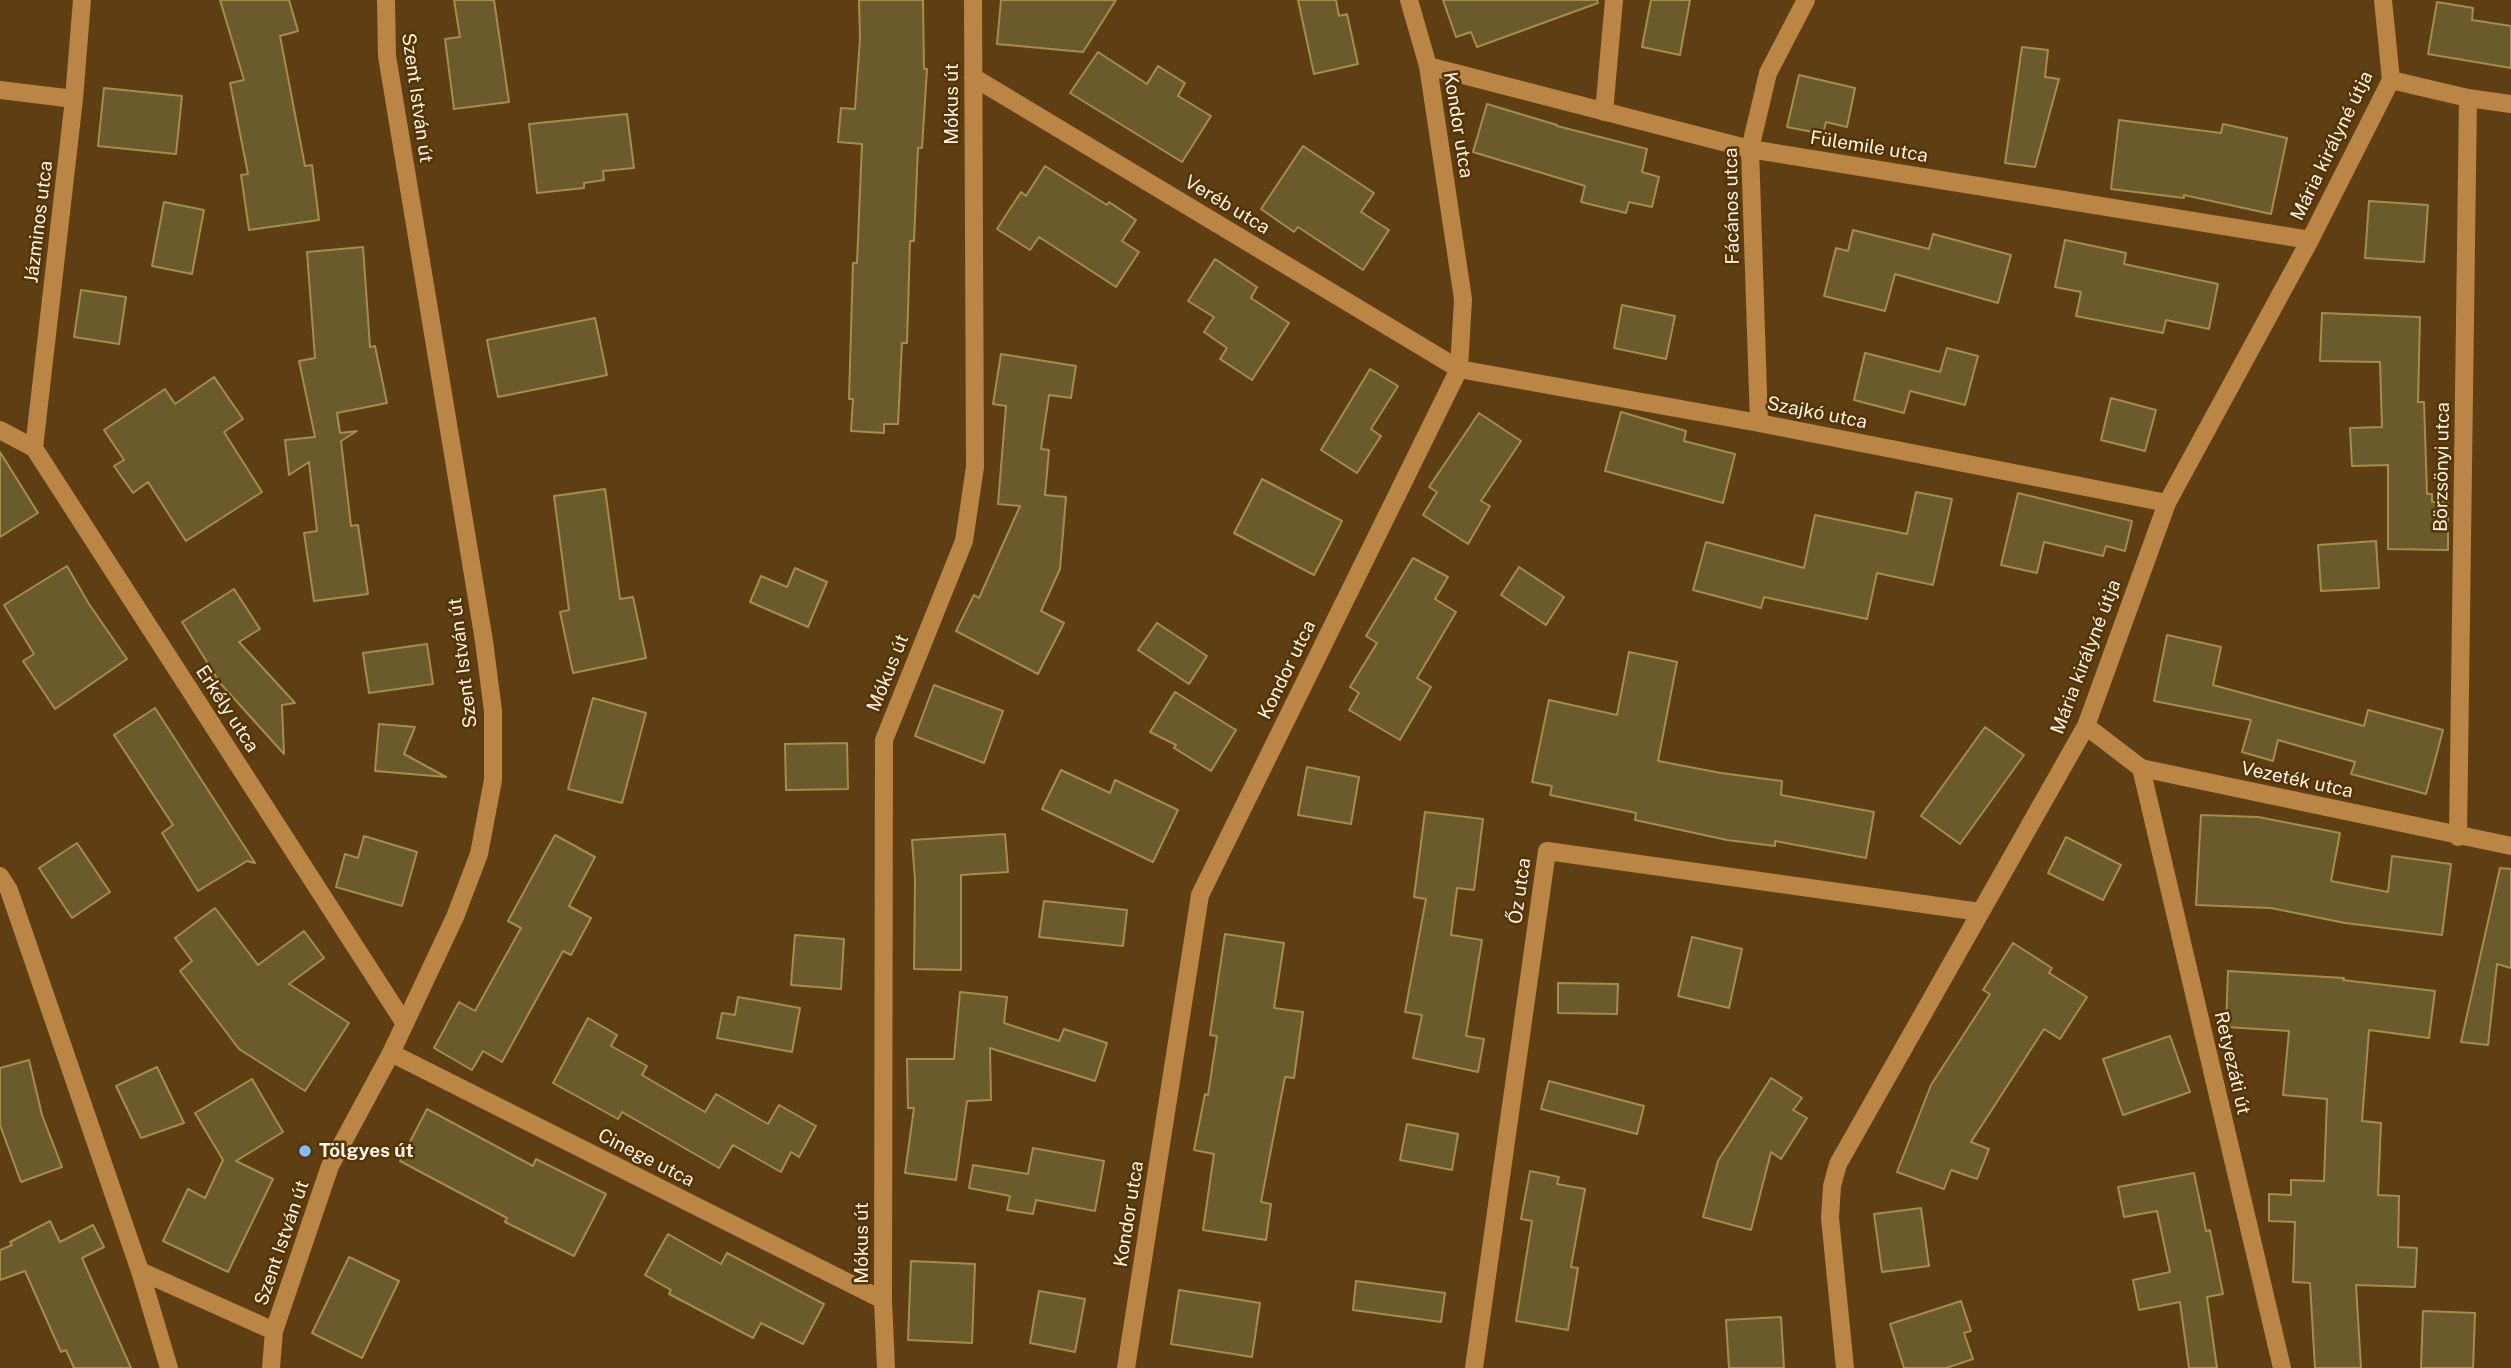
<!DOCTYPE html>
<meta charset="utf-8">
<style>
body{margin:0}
canvas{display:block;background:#5f3e13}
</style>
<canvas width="2511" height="1368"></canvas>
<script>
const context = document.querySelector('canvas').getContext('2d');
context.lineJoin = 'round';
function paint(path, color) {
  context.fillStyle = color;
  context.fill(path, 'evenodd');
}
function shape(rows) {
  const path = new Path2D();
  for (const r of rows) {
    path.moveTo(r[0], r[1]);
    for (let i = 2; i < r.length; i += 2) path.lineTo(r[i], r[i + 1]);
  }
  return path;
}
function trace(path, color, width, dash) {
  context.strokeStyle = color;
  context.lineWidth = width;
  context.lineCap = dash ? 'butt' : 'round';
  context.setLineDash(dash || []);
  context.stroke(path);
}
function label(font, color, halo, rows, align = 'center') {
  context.font = font + ' "Public Sans",sans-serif';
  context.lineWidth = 5;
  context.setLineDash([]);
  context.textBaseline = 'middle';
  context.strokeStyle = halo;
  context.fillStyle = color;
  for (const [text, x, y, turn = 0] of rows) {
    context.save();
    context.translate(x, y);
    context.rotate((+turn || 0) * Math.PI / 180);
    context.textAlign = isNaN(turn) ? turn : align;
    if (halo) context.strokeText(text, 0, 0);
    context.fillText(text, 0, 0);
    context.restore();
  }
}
const building = shape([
 [220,0,289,0,298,31,280,36,305,166,312,165,319,220,249,230,241,175,248,174,230,83,244,80,220,0],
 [454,0,494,0,509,102,454,109,445,39,460,37,454,0],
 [859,0,923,0,924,69,927,69,922,148,918,148,914,241,910,241,907,343,902,343,898,424,884,424,884,433,851,431,853,399,849,399,853,263,857,263,862,144,838,142,841,108,855,109,860,39,859,0],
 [1001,0,1116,0,1083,52,997,44,1001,0],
 [1298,0,1336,0,1339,16,1347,14,1358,64,1314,74,1298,0],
 [1443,0,1597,0,1598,3,1477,47,1471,32,1456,37,1443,0],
 [1651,0,1690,0,1680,55,1642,47,1651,0],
 [2437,2,2473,8,2472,20,2511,26,2511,68,2428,54,2437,2],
 [2022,47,2048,50,2045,77,2059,79,2035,167,2005,163,2022,47],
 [1098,52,1147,84,1158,66,1185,83,1178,96,1211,116,1182,162,1070,93,1098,52],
 [1799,75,1855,88,1847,127,1826,122,1823,134,1787,127,1799,75],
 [104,88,182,96,176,154,98,146,104,88],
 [1487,104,1557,125,1557,126,1647,149,1642,172,1659,177,1652,207,1629,202,1626,213,1581,202,1585,186,1473,152,1487,104],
 [627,114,634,168,603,171,604,180,584,183,584,188,537,193,529,124,627,114],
 [2119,120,2221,133,2223,124,2287,138,2271,214,2184,195,2184,198,2111,189,2119,120],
 [1303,146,1374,193,1361,212,1389,230,1363,270,1298,227,1294,232,1261,209,1303,146],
 [1045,166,1107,205,1109,202,1136,220,1122,241,1139,252,1116,287,1039,237,1030,250,997,229,1021,192,1026,196,1045,166],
 [2369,201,2428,205,2424,262,2365,258,2369,201],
 [164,202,204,210,192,274,152,266,164,202],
 [1853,230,1929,249,1933,234,2011,255,1998,303,1895,274,1885,311,1824,296,1836,248,1848,251,1853,230],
 [2065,240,2126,253,2124,264,2218,284,2209,329,2166,320,2163,333,2076,316,2081,292,2055,287,2065,240],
 [363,247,370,347,375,346,387,403,337,413,340,433,357,431,341,441,351,526,358,525,368,594,314,601,304,533,317,531,309,462,289,475,285,440,315,437,299,361,315,358,307,252,363,247],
 [1215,259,1257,287,1251,298,1289,323,1252,380,1220,359,1227,348,1204,332,1214,317,1188,301,1215,259],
 [81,290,126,297,119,344,74,337,81,290],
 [1622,305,1675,316,1666,359,1614,348,1622,305],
 [2322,313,2420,317,2418,402,2424,402,2427,494,2432,494,2432,502,2448,502,2448,550,2388,549,2388,465,2352,466,2350,428,2382,427,2380,362,2320,361,2322,313],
 [595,318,607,375,498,397,487,340,595,318],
 [1947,348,1978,356,1965,405,1910,391,1904,413,1854,400,1865,353,1940,372,1947,348],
 [1001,354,1076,366,1071,398,1049,395,1041,449,1049,450,1045,495,1066,497,1060,569,1041,611,1064,623,1038,674,956,631,974,595,979,598,1020,506,998,504,1006,406,993,404,1001,354],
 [1370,369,1398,386,1371,429,1381,436,1357,473,1321,450,1370,369],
 [214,377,243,419,224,432,262,492,186,541,148,482,133,493,114,466,124,460,104,430,165,389,175,404,214,377],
 [2111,398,2156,410,2145,451,2101,440,2111,398],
 [1621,412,1686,431,1684,441,1735,454,1723,503,1605,471,1621,412],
 [1479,413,1521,441,1481,501,1490,506,1468,544,1423,515,1437,492,1429,487,1479,413],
 [0,452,38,513,0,537,0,452],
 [1262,479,1342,521,1314,575,1234,533,1262,479],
 [605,489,620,599,633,597,646,658,573,673,560,612,569,610,554,496,605,489],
 [1916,492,1952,499,1933,585,1877,573,1867,619,1764,597,1761,608,1693,590,1706,542,1804,568,1815,515,1907,534,1916,492],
 [2018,493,2132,521,2125,551,2106,546,2103,556,2044,542,2037,573,2001,565,2018,493],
 [2376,541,2379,588,2321,591,2318,545,2376,541],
 [1413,558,1448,577,1435,599,1456,612,1417,678,1431,687,1400,740,1349,710,1359,693,1350,687,1377,643,1366,636,1413,558],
 [67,566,89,604,127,659,55,709,23,661,34,654,4,605,67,566],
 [1519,567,1564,597,1546,625,1501,595,1519,567],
 [795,568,827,582,808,627,750,602,761,576,787,587,795,568],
 [234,589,260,629,239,642,295,703,282,705,284,754,220,683,182,622,234,589],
 [1157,623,1207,656,1189,684,1138,650,1157,623],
 [2167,635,2221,647,2213,685,2364,726,2368,710,2443,730,2426,794,2351,774,2355,762,2278,740,2273,761,2242,752,2251,720,2154,701,2167,635],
 [427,644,433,684,369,693,363,653,427,644],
 [1629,652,1677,662,1658,761,1721,773,1782,781,1781,795,1874,812,1866,858,1775,841,1775,846,1727,840,1635,820,1636,813,1550,795,1552,786,1532,782,1549,700,1617,715,1629,652],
 [934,685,1003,711,984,763,915,736,934,685],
 [1175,692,1236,730,1211,771,1174,748,1176,745,1150,732,1175,692],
 [593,698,646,713,622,803,568,789,593,698],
 [155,708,255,863,247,861,198,891,162,833,173,825,114,735,155,708],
 [379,724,415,727,404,754,446,777,375,771,379,724],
 [1985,727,2024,755,1960,844,1921,816,1985,727],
 [847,743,848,789,786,790,785,744,847,743],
 [1307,767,1359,777,1351,824,1298,815,1307,767],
 [1061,770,1110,793,1115,780,1178,810,1153,862,1042,809,1061,770],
 [1425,812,1483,819,1474,890,1457,888,1451,935,1482,940,1466,1036,1484,1039,1478,1072,1413,1058,1422,1015,1405,1012,1426,899,1414,897,1425,812],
 [2201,815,2258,817,2340,833,2331,881,2388,892,2392,856,2451,864,2442,935,2345,923,2271,908,2196,905,2201,815],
 [1005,834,1008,872,961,875,961,970,914,969,915,880,912,840,1005,834],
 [555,835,595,857,569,906,591,918,571,955,563,951,502,1062,483,1051,472,1070,434,1048,459,1002,475,1011,521,928,508,921,555,835],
 [364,836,417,852,402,906,336,887,345,854,358,858,364,836],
 [2066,837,2121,865,2103,900,2048,873,2066,837],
 [77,843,110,892,72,918,39,868,77,843],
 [2500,868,2511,869,2511,968,2497,964,2488,1045,2461,1042,2500,868],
 [1044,901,1127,910,1123,946,1039,937,1044,901],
 [215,908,258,965,304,931,324,958,289,984,349,1023,305,1091,239,1049,180,971,192,961,175,938,215,908],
 [1225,934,1284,943,1274,1008,1303,1012,1294,1078,1285,1077,1261,1202,1271,1204,1266,1240,1203,1230,1214,1154,1194,1150,1205,1094,1208,1095,1217,1036,1210,1035,1225,934],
 [795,935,844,939,841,989,791,985,795,935],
 [1692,937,1742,949,1729,1008,1678,996,1692,937],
 [2013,943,2052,968,2049,973,2087,997,2060,1039,2044,1029,1971,1142,1989,1149,1977,1179,1951,1170,1944,1189,1897,1172,1931,1085,1990,994,1983,990,2013,943],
 [2228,971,2344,978,2343,980,2435,991,2429,1038,2369,1030,2362,1121,2381,1123,2378,1195,2399,1196,2398,1247,2417,1248,2415,1287,2356,1285,2361,1368,2315,1368,2310,1283,2293,1282,2295,1222,2269,1221,2269,1194,2291,1195,2291,1180,2324,1181,2327,1099,2283,1095,2289,1031,2226,1027,2228,971],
 [1558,983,1618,984,1617,1014,1558,1013,1558,983],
 [960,992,1007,997,1004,1023,1059,1041,1064,1029,1107,1043,1095,1081,990,1048,991,1100,967,1101,956,1180,905,1173,914,1108,908,1108,907,1059,954,1059,960,992],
 [738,997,800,1008,792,1052,717,1038,722,1013,735,1015,738,997],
 [588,1018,617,1035,611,1046,647,1066,642,1075,705,1112,716,1094,768,1124,779,1105,816,1126,799,1157,791,1152,781,1172,733,1145,719,1168,622,1112,618,1119,553,1083,588,1018],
 [2170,1036,2190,1092,2123,1115,2103,1059,2170,1036],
 [29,1060,42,1115,62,1167,21,1182,0,1125,0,1068,29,1060],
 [157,1067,184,1123,141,1138,116,1086,157,1067],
 [1771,1078,1802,1098,1793,1110,1807,1118,1781,1159,1771,1152,1751,1230,1703,1217,1718,1161,1771,1078],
 [252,1079,283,1132,236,1161,273,1179,228,1272,163,1241,188,1189,205,1198,223,1160,195,1113,252,1079],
 [1549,1081,1644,1106,1637,1134,1541,1109,1549,1081],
 [427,1109,533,1166,536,1159,606,1194,574,1256,505,1222,507,1218,400,1161,427,1109],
 [1407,1124,1458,1134,1452,1170,1400,1160,1407,1124],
 [1033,1148,1104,1161,1095,1211,1036,1200,1033,1214,1007,1210,1010,1196,969,1188,973,1165,1028,1174,1033,1148],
 [1530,1171,1559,1177,1557,1184,1585,1189,1571,1267,1578,1268,1568,1330,1516,1321,1532,1221,1521,1219,1530,1171],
 [2194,1173,2206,1231,2210,1230,2223,1294,2207,1297,2217,1368,2189,1368,2180,1302,2139,1310,2133,1280,2170,1272,2157,1211,2124,1217,2118,1187,2194,1173],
 [1921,1208,1929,1266,1882,1272,1874,1214,1921,1208],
 [50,1221,60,1242,93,1225,104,1247,82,1258,131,1368,74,1368,66,1350,61,1352,25,1271,0,1280,0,1250,12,1245,10,1242,50,1221],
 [668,1234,721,1264,727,1253,824,1304,803,1344,761,1323,753,1338,669,1294,671,1290,645,1275,668,1234],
 [349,1257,399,1281,362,1358,312,1333,349,1257],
 [911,1261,975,1264,972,1343,908,1340,911,1261],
 [1356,1281,1445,1293,1441,1322,1353,1310,1356,1281],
 [1179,1290,1260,1303,1252,1357,1171,1344,1179,1290],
 [1039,1291,1085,1299,1075,1352,1030,1343,1039,1291],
 [1961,1301,1971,1331,1964,1333,1973,1359,1946,1368,1904,1368,1890,1324,1961,1301],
 [2423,1311,2475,1313,2473,1368,2421,1368,2423,1311],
 [1781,1317,1784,1368,1729,1368,1726,1320,1781,1317]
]);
paint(building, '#6b5a2c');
trace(building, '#a58d4a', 2);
trace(shape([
 [1428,66,1750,149,2310,240],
 [973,77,1459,369,1759,423,2167,503],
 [2391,80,2468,98,2511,104],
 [0,90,74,99],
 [1604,112,1614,0],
 [1759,423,1750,149,1768,73,1806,0],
 [0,430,34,448,405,1024],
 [34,448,74,99,82,0],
 [2086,726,2141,768,2511,846],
 [2141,768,2282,1368],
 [2458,837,2468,98],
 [0,876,9,890,140,1271,169,1368],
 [391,1053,883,1300],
 [140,1271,274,1331],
 [271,1368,274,1331,330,1166,391,1053,455,917,479,854,493,780,493,711,484,641,387,56,386,0],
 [886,1368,883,1300,884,740,964,541,975,467,973,0],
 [1126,1368,1200,895,1459,369,1463,299,1428,66,1409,0],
 [1474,1368,1547,851,1980,912],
 [1845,1368,1830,1218,1832,1186,1838,1164,2086,726,2167,503,2310,240,2391,80,2383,0]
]), '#ba8545', 18);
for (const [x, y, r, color] of [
 [305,1151,7,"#80bdfa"]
]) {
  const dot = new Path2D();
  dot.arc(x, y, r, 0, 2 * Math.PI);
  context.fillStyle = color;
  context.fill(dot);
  trace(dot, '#543405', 2.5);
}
label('19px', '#fcf2e7', '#543405', [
 ["Szent István út",417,98,82],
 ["Mókus út",952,104,-90],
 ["Kondor utca",1458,125,81],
 ["Mária királyné útja",2332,146,-64],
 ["Fülemile utca",1869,147,9],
 ["Veréb utca",1227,205,31],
 ["Fácános utca",1732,206,-91],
 ["Jázminos utca",39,222,-83],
 ["Szajkó utca",1817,413,11],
 ["Börzsönyi utca",2442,467,-89],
 ["Mária királyné útja",2086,657,-69],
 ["Szent István út",463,663,-97],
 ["Kondor utca",1287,670,-64],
 ["Mókus út",888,673,-68],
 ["Erkély utca",227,709,57],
 ["Vezeték utca",2297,780,12],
 ["Őz utca",1520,891,-82],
 ["Retyezáti út",2232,1063,77],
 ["Cinege utca",646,1158,27],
 ["Kondor utca",1129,1214,-81],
 ["Szent István út",282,1243,-71],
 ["Mókus út",862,1243,-90]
]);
label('bold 19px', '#fcf2e7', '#543405', [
 ["Tölgyes út",319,1151]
], 'left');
</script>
